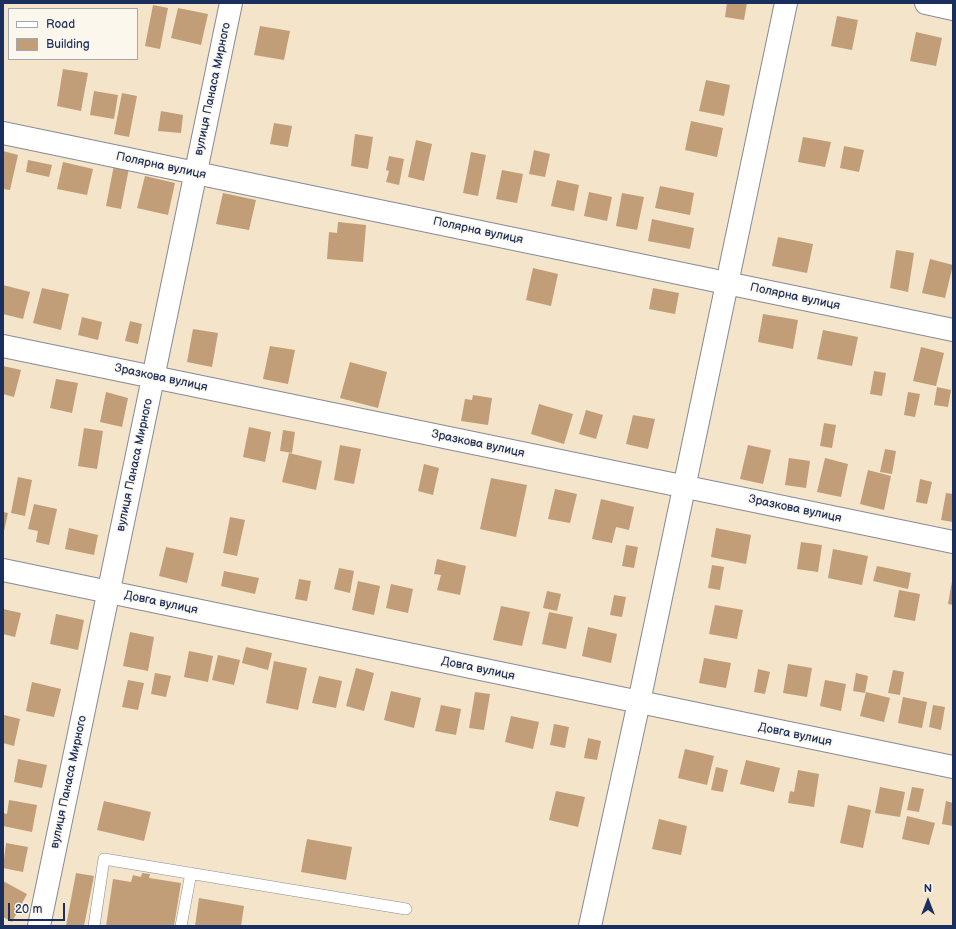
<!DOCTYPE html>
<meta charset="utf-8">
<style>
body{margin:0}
#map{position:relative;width:956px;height:929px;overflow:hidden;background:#f4e4ca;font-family:"Balsamiq Sans",sans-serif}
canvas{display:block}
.frame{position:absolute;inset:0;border:4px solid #1b2f5e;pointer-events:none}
.legend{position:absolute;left:8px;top:8px;width:130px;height:52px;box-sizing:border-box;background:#fbf7ec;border:1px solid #a1a7b3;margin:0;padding:5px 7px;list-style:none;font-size:12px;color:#1b2f5e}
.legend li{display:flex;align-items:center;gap:8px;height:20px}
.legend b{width:20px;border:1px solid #a1a7b3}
.north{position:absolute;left:908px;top:881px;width:40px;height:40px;-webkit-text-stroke:3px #fbf7ec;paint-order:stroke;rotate:0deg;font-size:11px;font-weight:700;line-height:16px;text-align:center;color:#1b2f5e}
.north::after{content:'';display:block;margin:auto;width:14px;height:18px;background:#1b2f5e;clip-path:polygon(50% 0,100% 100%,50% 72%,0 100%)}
.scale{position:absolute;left:8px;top:903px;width:57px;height:18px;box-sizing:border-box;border:2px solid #1b2f5e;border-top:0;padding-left:5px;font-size:12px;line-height:14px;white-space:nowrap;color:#1b2f5e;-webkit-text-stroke:3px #fbf7ec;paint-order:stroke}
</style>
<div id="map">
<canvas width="956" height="929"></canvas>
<div class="frame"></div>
<ul class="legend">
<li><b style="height:5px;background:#fff"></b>Road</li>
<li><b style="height:11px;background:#c19e77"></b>Building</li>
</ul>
<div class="north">N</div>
<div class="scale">20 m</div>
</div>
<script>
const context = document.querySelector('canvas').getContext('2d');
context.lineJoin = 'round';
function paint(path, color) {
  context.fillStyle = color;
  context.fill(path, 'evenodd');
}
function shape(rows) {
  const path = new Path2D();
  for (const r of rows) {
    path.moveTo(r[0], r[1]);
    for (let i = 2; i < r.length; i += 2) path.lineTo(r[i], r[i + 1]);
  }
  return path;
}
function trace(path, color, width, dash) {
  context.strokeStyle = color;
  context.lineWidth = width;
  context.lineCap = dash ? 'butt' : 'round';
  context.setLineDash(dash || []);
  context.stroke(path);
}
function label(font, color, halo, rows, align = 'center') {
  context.font = font + ' "Balsamiq Sans",sans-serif';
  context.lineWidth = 3;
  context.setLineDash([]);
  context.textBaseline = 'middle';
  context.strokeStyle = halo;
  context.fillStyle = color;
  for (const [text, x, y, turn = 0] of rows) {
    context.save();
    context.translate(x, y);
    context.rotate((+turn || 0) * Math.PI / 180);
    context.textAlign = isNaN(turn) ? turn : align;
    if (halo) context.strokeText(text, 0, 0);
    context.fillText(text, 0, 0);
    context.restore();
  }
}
paint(shape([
 [727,3,747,3,744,20,725,17],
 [153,5,168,8,160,49,145,46],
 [178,8,208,14,201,45,171,38],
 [837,16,858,20,852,50,831,46],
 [260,26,290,31,284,60,254,55],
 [916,32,942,38,936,66,910,61],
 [63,69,88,73,81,111,57,106],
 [706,80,730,85,724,116,699,111],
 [94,91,118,95,114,119,90,115],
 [122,93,137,96,129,137,114,134],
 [161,111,183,115,181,133,158,131],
 [691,121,723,128,717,157,685,150],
 [274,123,292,126,288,147,270,144],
 [355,134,373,137,368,169,351,166],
 [803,137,831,142,825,167,798,162],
 [416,140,432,144,424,181,408,177],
 [844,146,864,150,859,172,840,168],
 [534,150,550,154,545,177,529,174],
 [3,151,18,155,10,190,3,189],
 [471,152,486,155,478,196,463,193],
 [389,156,404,159,399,185,386,182,389,171,386,170],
 [28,160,52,165,49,177,26,172],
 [63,162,93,169,87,195,57,189],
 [114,165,129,168,121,209,106,206],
 [502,170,523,174,517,203,496,199],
 [145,176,175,183,168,215,137,208],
 [557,180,579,185,574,211,551,206],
 [660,186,694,193,690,215,655,208],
 [589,192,612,197,607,221,584,216],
 [223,193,256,200,249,230,216,224],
 [622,193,644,197,637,230,616,226],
 [652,219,694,228,690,249,648,241],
 [338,222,366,225,363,262,327,259,329,232,337,233],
 [778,237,813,244,807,273,772,266],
 [896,250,914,253,908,292,890,288],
 [930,259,953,265,945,298,922,293],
 [533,268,558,274,551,306,526,300],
 [3,285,30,292,23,319,3,314],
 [42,288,69,294,61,330,33,323],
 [653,288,679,293,675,314,649,309],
 [763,314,798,320,793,349,758,342],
 [82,317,102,322,98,340,78,335],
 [130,321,142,324,138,344,125,341],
 [193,329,218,333,212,367,187,362],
 [823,330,858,337,852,366,817,359],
 [270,346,295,350,288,384,263,379],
 [921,347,944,353,936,386,913,381],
 [350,362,387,372,378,408,340,398],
 [3,366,21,370,14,397,3,394],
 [874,371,886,373,882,396,870,394],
 [56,379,78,383,72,413,50,408],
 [937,387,951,390,948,407,934,405],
 [106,392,128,398,122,427,100,422],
 [908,392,920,394,915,417,904,415],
 [473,395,492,398,488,425,461,421,465,399,472,400],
 [539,404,573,414,564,444,531,434],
 [586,410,603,415,596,439,579,434],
 [633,415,655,419,648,449,626,444],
 [824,423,836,425,832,448,820,446],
 [249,427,271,432,265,462,243,457],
 [84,428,103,431,97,469,78,466],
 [283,430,295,432,292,453,280,451],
 [340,445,361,449,354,484,334,480],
 [748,445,771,450,763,484,740,479],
 [885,449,896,451,892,474,880,472],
 [289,453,322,461,316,490,282,482],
 [789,458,810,461,806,488,785,485],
 [825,458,848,464,841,497,817,492],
 [424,464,439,468,433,495,418,491],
 [868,470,891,476,884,510,860,504],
 [18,477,32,480,25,516,11,513],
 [491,478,527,485,516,537,480,529],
 [920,479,932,482,927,504,916,502],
 [555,489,577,494,570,523,548,519],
 [946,493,953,494,953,522,941,520],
 [601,499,634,507,629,530,616,527,612,543,592,539],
 [34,504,57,509,49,545,36,542,38,531,28,529],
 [3,512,8,513,4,531,3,531],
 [230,517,245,520,237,556,223,553],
 [69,528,98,535,94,555,65,549],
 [716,528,751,535,746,564,711,557],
 [801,542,822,545,818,572,797,569],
 [626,545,638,547,634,568,622,566],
 [166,547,194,553,187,583,159,576],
 [833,549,868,556,862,585,828,578],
 [437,559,466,566,460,595,437,590,441,575,434,574],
 [712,565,724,567,720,590,708,588],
 [877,566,911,573,908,589,873,581],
 [339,568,354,571,350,593,334,589],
 [224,571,259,578,255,594,221,586],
 [299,579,311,581,307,601,295,599],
 [358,581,380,586,374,615,352,610],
 [952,581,953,581,953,605,948,604],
 [391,584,413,589,408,613,386,608],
 [899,590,920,594,915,621,894,617],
 [547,591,561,594,557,611,543,608],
 [614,595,626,597,622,617,610,615],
 [715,605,743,610,737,639,709,634],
 [501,606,530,612,522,646,493,640],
 [3,609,21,613,15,637,3,634],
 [549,612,573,617,566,649,542,644],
 [56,614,84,620,78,650,50,644],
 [588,627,617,634,611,663,582,656],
 [130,632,154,637,148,671,123,666],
 [246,647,272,653,268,670,242,663],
 [189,651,213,656,208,682,184,677],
 [218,655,240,660,234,685,212,680],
 [704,658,731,663,726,688,699,683],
 [274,661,307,668,298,710,266,703],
 [788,664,812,668,807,697,783,693],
 [356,668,374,673,364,711,346,706],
 [758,669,770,672,765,694,754,692],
 [893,670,904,672,900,695,888,693],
 [155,673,171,676,166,697,151,694],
 [856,673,868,676,865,693,853,691],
 [319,676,342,681,336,708,312,703],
 [128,680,144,683,138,710,122,707],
 [825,680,846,684,841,711,820,706],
 [32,682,61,689,54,717,26,711],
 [391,691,421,698,414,728,384,720],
 [475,692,490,694,484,730,469,728],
 [866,692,890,698,884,722,860,716],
 [903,697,927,702,922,728,898,723],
 [441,705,461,709,456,735,435,731],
 [933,705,945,707,941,730,929,727],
 [4,715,20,719,14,746,3,743],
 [511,716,539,722,533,749,505,742],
 [554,724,569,727,565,748,550,745],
 [588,738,601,741,597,760,584,758],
 [685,749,714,756,707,785,678,778],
 [18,759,47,765,42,788,14,782],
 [746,760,780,768,774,792,740,784],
 [716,767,728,770,723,792,711,790],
 [798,770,819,774,814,807,788,803,790,791,794,792],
 [880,787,905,792,900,817,875,813],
 [912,787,924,789,919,812,907,810],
 [556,791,585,797,578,827,549,820],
 [9,800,37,805,32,832,3,826,3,813,7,814],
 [104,801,151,812,144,841,97,830],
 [946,801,953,803,953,826,942,824],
 [848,805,871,810,863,848,840,843],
 [907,816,935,823,929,845,902,839],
 [659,819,687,826,681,855,652,849],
 [307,839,352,847,346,880,301,872],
 [6,843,28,847,23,872,3,868],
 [76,873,94,876,84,926,66,926],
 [142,873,150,874,149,878,181,883,174,926,106,926,113,879,131,882,133,875,141,877],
 [3,881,27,894,12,922,3,917],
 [199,898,244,906,241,926,195,926]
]), '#c19e77');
const lane = shape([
 [94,926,104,859,406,909],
 [181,926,191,873]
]);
const street = shape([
 [926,3,953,9],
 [3,133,953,330],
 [3,346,953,542],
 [3,570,953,767],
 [39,926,231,3],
 [590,926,639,702,786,3]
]);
trace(lane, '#888a94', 12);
trace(street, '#888a94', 24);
trace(lane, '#fff', 11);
trace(street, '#fff', 22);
label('12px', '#1b2f5e', '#fbf7ec', [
 ["вулиця Панаса Мирного",213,89,-78],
 ["Полярна вулиця",161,166,12],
 ["Полярна вулиця",478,231,12],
 ["Полярна вулиця",795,297,12],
 ["Зразкова вулиця",161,378,12],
 ["Зразкова вулиця",478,444,12],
 ["вулиця Панаса Мирного",135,465,-78],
 ["Зразкова вулиця",795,509,12],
 ["Довга вулиця",161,603,12],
 ["Довга вулиця",478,669,12],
 ["Довга вулиця",795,735,12],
 ["вулиця Панаса Мирного",69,782,-78]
]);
</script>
